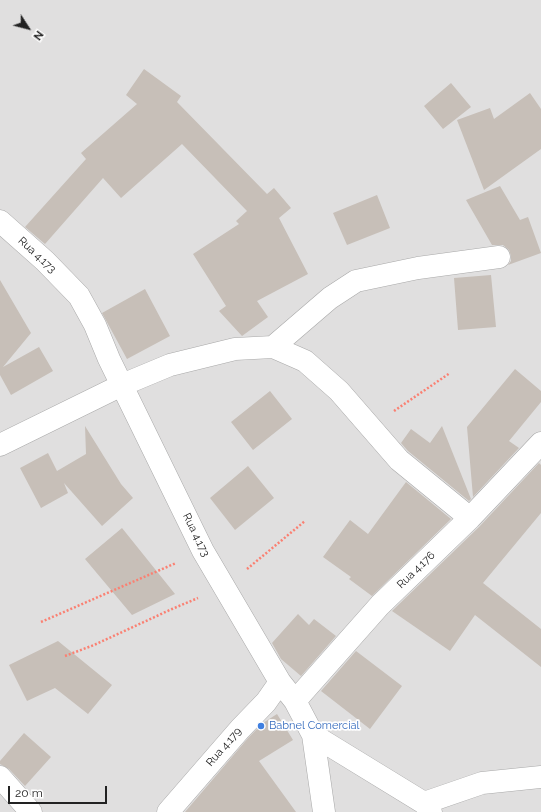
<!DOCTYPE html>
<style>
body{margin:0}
#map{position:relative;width:541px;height:812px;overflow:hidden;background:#f2efe9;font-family:Raleway,sans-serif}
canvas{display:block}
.north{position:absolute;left:8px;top:8px;width:40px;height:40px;-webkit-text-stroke:3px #fff;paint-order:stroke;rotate:126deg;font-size:11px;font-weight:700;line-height:16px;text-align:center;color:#222}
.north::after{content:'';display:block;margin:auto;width:14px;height:18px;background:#222;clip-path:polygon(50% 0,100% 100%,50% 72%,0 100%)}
.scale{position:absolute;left:8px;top:786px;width:99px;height:18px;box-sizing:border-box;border:2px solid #222;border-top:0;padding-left:5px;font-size:12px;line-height:14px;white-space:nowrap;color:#222;-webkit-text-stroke:3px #fff;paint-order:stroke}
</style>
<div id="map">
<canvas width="541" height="812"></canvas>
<div class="north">N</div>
<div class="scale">20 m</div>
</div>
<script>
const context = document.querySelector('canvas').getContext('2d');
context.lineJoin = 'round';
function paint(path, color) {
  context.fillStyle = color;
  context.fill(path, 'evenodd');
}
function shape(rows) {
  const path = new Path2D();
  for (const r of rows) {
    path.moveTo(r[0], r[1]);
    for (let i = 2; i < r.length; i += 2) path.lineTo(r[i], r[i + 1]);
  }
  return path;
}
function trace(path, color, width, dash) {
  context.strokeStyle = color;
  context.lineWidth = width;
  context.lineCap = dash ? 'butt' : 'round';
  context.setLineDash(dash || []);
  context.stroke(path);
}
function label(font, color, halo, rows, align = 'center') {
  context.font = font + ' Raleway,sans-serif';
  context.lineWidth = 3.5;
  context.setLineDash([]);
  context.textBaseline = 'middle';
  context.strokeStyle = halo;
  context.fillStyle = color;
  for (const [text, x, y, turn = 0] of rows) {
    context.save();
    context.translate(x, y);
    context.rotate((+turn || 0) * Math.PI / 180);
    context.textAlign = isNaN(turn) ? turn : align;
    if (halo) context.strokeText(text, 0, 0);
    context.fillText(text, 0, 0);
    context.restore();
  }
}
paint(shape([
 [0,0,541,0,541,812,0,812]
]), '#e0dfdf');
paint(shape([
 [144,69,181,96,177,102,267,194,274,188,291,208,279,218,308,274,257,301,268,317,242,336,219,311,226,306,193,254,239,224,236,221,247,211,182,144,121,198,103,178,45,244,25,227,86,159,81,153,137,104,126,95],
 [451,83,471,107,443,129,424,106],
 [530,93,541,109,541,149,484,190,457,120,490,108,494,119],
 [500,186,520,220,528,217,541,253,508,265,511,261,511,256,509,250,503,245,492,245,466,200],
 [377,195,390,228,347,245,333,213],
 [491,275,496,327,458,330,454,278],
 [0,280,31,333,3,367,39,347,53,371,11,395,0,375],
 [145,289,170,336,127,359,102,313],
 [515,369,541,391,541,402,509,441,519,448,473,497,467,427],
 [270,391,292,419,253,450,231,422],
 [85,426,121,484,133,498,102,526,64,483,68,493,41,508,20,468,48,453,57,471,86,454],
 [442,426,471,499,469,501,408,451,401,443,411,429,430,443],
 [539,463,541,465,541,513,483,583,541,629,541,667,475,615,450,651,392,611,479,527],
 [248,466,274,498,235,530,210,498],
 [406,482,451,519,372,596,349,579,351,577,323,557,350,520,368,534],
 [122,528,175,594,132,615,85,559],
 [298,614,309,625,314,619,336,636,301,676,281,659,272,643],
 [58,641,112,685,88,714,55,688,27,701,9,665],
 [356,651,402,686,370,729,321,691],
 [277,714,293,740,259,761,296,812,185,812,249,737,263,723],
 [24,733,51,757,25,786,9,769,0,764,0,761]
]), '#c7bfb8');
const minor = shape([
 [0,221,45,261,79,296,95,325,109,359,203,551,280,682,295,701,313,735,424,803,431,812],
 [273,347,330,298,356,281,418,268,499,257],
 [0,445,122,385,170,365,235,349,273,347,305,361,339,391,399,460,470,518],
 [295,701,380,605,470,518,541,443],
 [313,735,324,812],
 [0,777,31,812],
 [424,803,482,783,541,777],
 [168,812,240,729,266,702,280,682]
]);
trace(minor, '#a9a9a9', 23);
trace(shape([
 [394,411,450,373],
 [247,569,305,521],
 [41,622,176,563],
 [65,656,94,645,172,609,198,598]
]), '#fa8072', 2.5, [2, 2]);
trace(minor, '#fff', 22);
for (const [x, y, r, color] of [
 [261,726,4,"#3f7fe0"]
]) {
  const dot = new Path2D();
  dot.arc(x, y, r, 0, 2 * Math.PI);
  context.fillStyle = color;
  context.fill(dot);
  trace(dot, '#fff', 1.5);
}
label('11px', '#222', '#fff', [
 ["Rua 4.173",37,255,43],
 ["Rua 4.173",196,535,64],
 ["Rua 4.176",416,570,-44],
 ["Rua 4.179",224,747,-49]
]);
label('11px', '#366cbe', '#fff', [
 ["Babnel Comercial",269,726]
], 'left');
</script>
